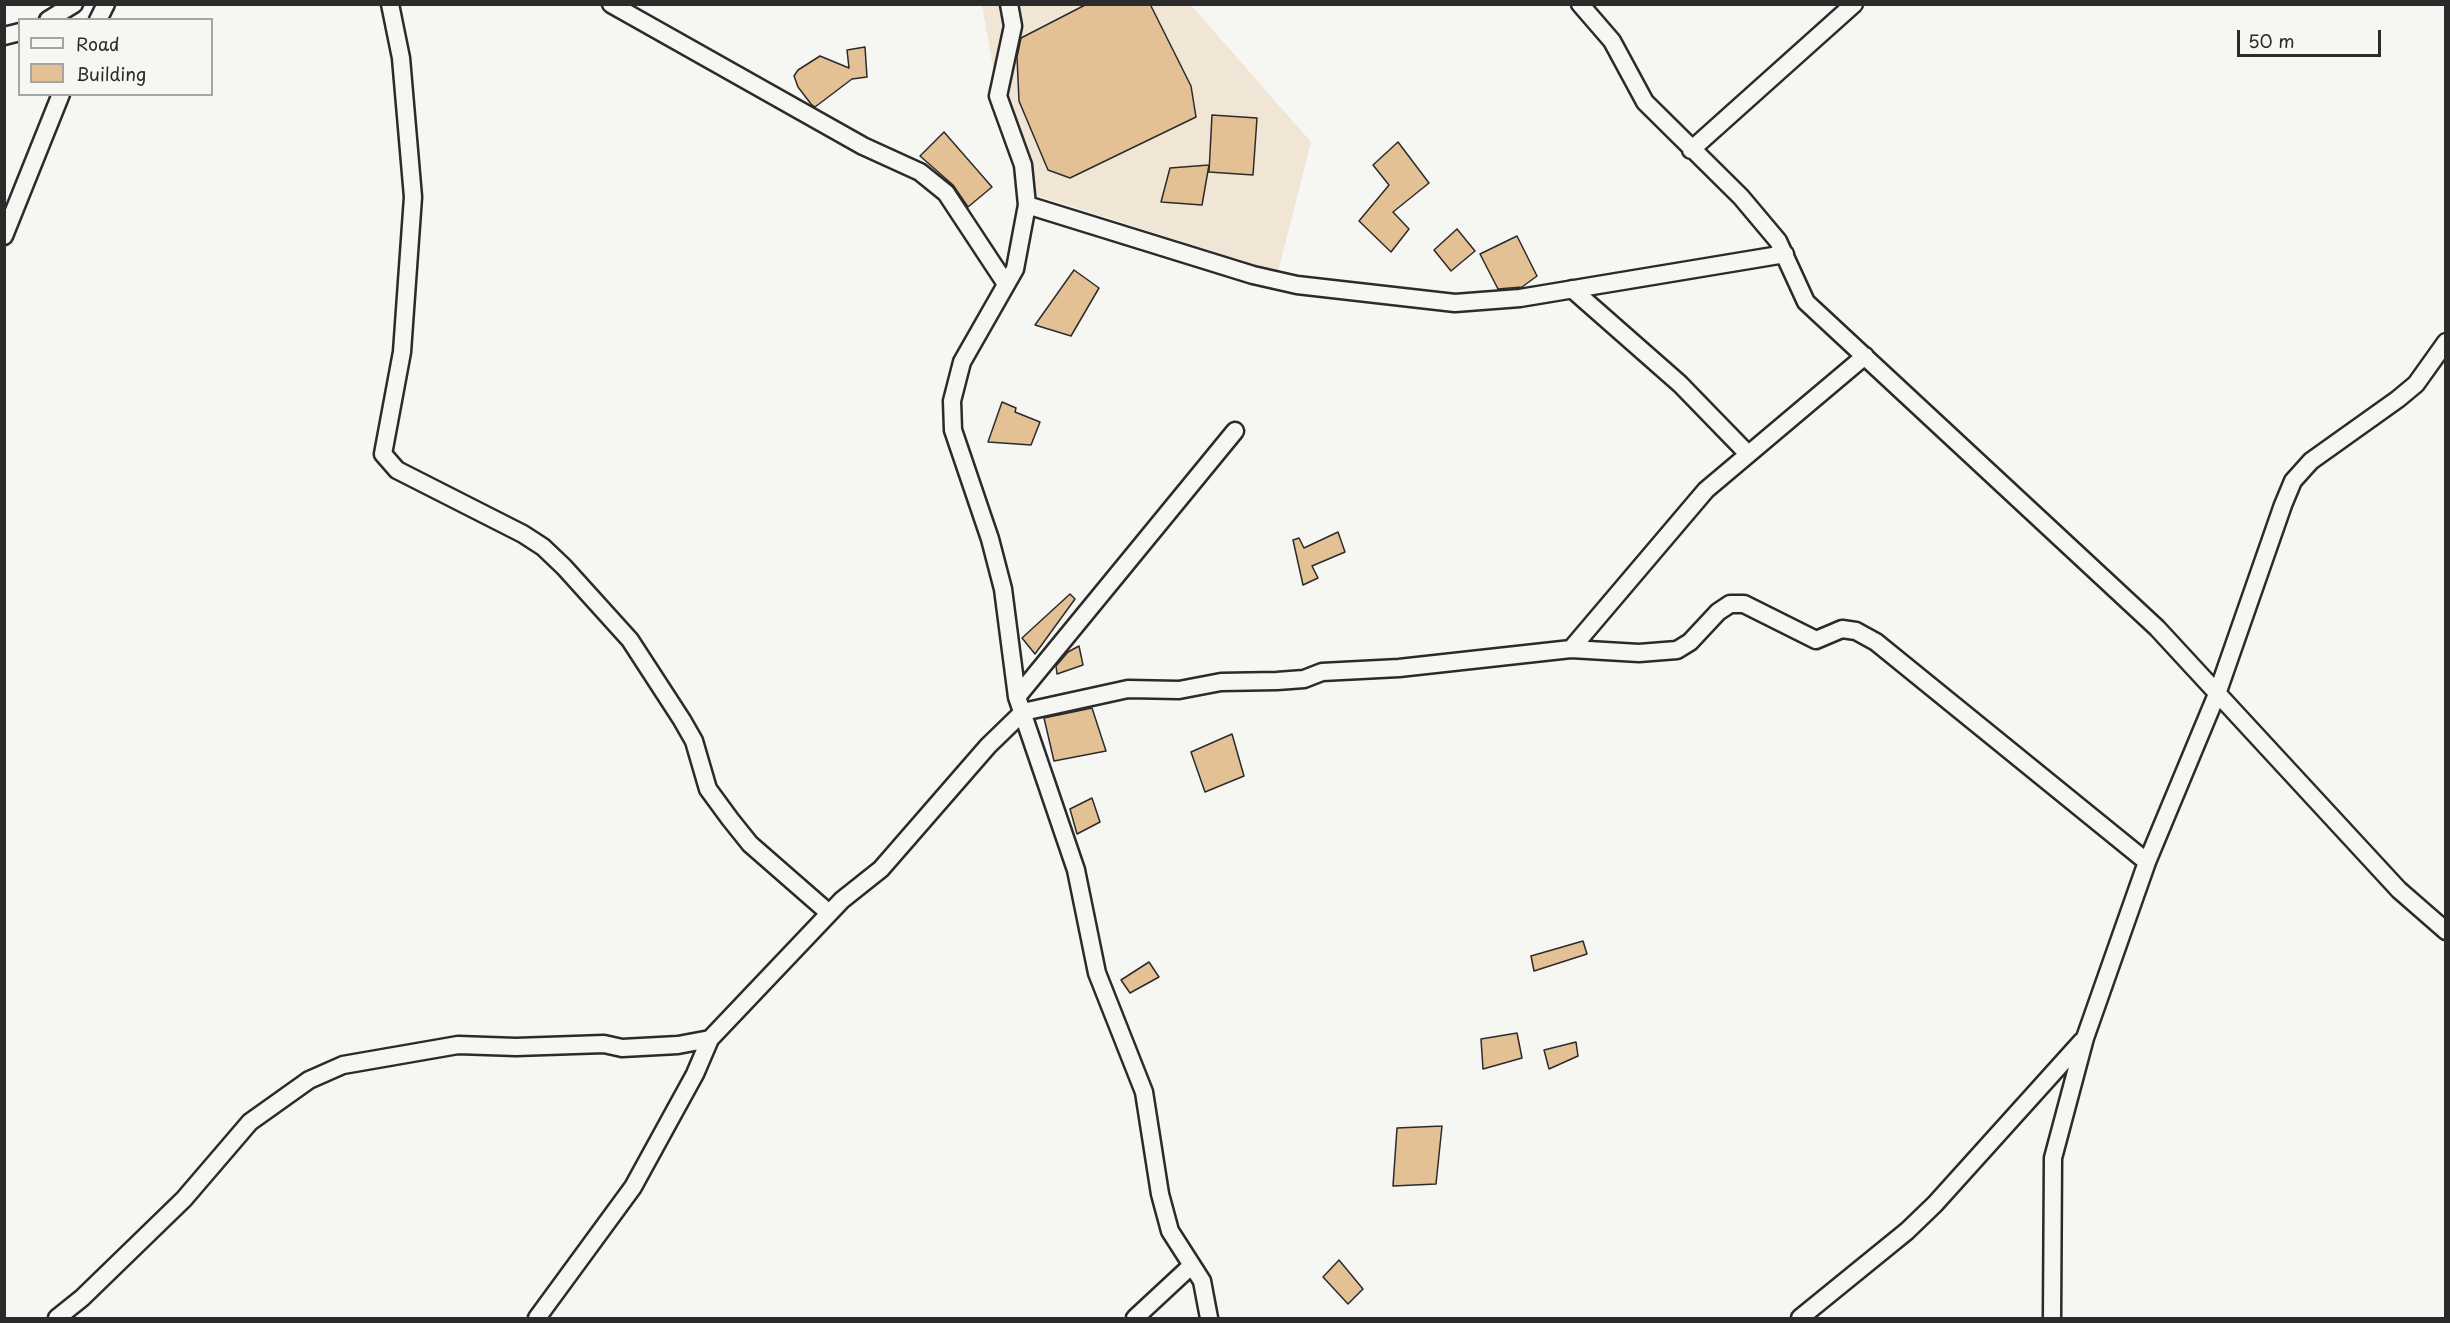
<!DOCTYPE html>
<style>
body{margin:0}
#map{position:relative;width:2450px;height:1323px;overflow:hidden;background:#f6f6f2;font-family:"Playpen Sans",sans-serif}
canvas{display:block}
.frame{position:absolute;inset:0;border:6px solid #2b2b2b;pointer-events:none}
.legend{position:absolute;left:18px;top:18px;width:195px;height:78px;box-sizing:border-box;background:#f6f6f2;border:2px solid #a5a5a2;margin:0;padding:8px 10px;list-style:none;font-size:18px;color:#2b2b2b}
.legend li{display:flex;align-items:center;gap:12px;height:30px}
.legend b{width:30px;border:2px solid #a5a5a2}
.scale{position:absolute;left:2237px;top:30px;width:144px;height:27px;box-sizing:border-box;border:3px solid #2b2b2b;border-top:0;padding-left:8px;font-size:18px;line-height:21px;white-space:nowrap;color:#2b2b2b;-webkit-text-stroke:4px #f6f6f2;paint-order:stroke}
</style>
<div id="map">
<canvas width="2450" height="1323"></canvas>
<div class="frame"></div>
<ul class="legend">
<li><b style="height:8px;background:#f6f6f2"></b>Road</li>
<li><b style="height:16px;background:#e4c095"></b>Building</li>
</ul>
<div class="scale">50 m</div>
</div>
<script>
const context = document.querySelector('canvas').getContext('2d');
context.lineJoin = 'round';
function paint(path, color) {
  context.fillStyle = color;
  context.fill(path, 'evenodd');
}
function shape(rows) {
  const path = new Path2D();
  for (const r of rows) {
    path.moveTo(r[0], r[1]);
    for (let i = 2; i < r.length; i += 2) path.lineTo(r[i], r[i + 1]);
  }
  return path;
}
function trace(path, color, width, dash) {
  context.strokeStyle = color;
  context.lineWidth = width;
  context.lineCap = dash ? 'butt' : 'round';
  context.setLineDash(dash || []);
  context.stroke(path);
}
paint(shape([
 [982,5,1191,5,1311,142,1278,272,1032,194,998,96]
]), '#f1e6d6');
const building = shape([
 [1087,4,1150,4,1191,86,1196,117,1070,178,1048,170,1019,101,1017,57,1021,38,1087,4],
 [865,47,867,77,852,79,815,107,811,104,798,87,794,76,798,70,820,56,849,68,847,50,865,47],
 [1212,115,1257,118,1253,175,1209,172,1212,115],
 [944,132,992,187,968,207,953,185,920,156,944,132],
 [1398,142,1429,183,1393,212,1409,229,1391,252,1359,221,1389,185,1373,165,1398,142],
 [1209,165,1202,205,1161,202,1170,168,1209,165],
 [1457,229,1475,251,1451,271,1434,250,1457,229],
 [1517,236,1537,276,1522,287,1498,289,1480,254,1517,236],
 [1074,270,1099,288,1071,336,1035,325,1074,270],
 [1002,402,1016,408,1015,412,1040,422,1031,445,988,442,1002,402],
 [1338,532,1345,552,1312,566,1318,578,1303,585,1293,540,1299,538,1304,548,1338,532],
 [1070,594,1075,599,1035,654,1022,638,1070,594],
 [1079,646,1083,665,1057,674,1056,666,1068,652,1079,646],
 [1092,708,1106,751,1054,761,1044,718,1092,708],
 [1232,734,1244,776,1205,792,1191,752,1232,734],
 [1092,798,1100,822,1077,834,1070,809,1092,798],
 [1583,941,1587,954,1534,971,1531,956,1583,941],
 [1149,962,1159,977,1130,993,1121,980,1149,962],
 [1517,1033,1522,1058,1483,1069,1481,1039,1517,1033],
 [1576,1042,1578,1056,1549,1069,1544,1050,1576,1042],
 [1442,1126,1436,1184,1393,1186,1397,1128,1442,1126],
 [1339,1260,1363,1289,1348,1304,1323,1277,1339,1260]
]);
paint(building, '#e4c095');
trace(building, '#2b2b2b', 1.5);
const street = shape([
 [390,4,401,58,413,197,402,352,383,454,397,470,523,534,543,547,564,567,630,640,682,720,694,741,708,789,730,819,750,844,829,913],
 [611,4,863,146,920,172,946,193,1006,284],
 [1009,4,1013,26,998,96,1023,165,1027,205,1015,269,962,362,952,401,953,430,990,539,1003,589,1017,697,1076,870,1097,973,1144,1092,1160,1194,1170,1231,1202,1281,1209,1318],
 [1580,4,1612,41,1645,102,1741,197,1778,241,1806,302,2157,628,2399,890,2446,931],
 [48,20,74,4],
 [98,20,106,4],
 [4,36,20,32],
 [1691,150,1854,4],
 [1027,205,1253,275,1297,285,1455,303,1520,298,1785,254],
 [4,236,61,94],
 [1572,289,1680,384,1748,454],
 [1571,649,1706,490,1865,356],
 [1017,697,1235,431],
 [57,1318,82,1298,184,1199,250,1122,309,1080,343,1065,458,1045,516,1047,604,1044,622,1048,678,1045,710,1039],
 [537,1318,633,1187,695,1074,710,1039,842,900,881,869,988,746,1023,712,1128,689,1179,690,1221,682,1277,681,1304,679,1322,672,1399,668,1571,649,1639,653,1677,650,1690,642,1718,612,1730,604,1744,604,1816,640,1842,629,1856,631,1876,642,2147,862],
 [1135,1318,1191,1266],
 [1800,1318,1907,1231,1935,1204,2082,1041],
 [2052,1318,2053,1158,2085,1038,2147,862,2217,694,2283,505,2293,481,2311,461,2398,399,2416,384,2446,342]
]);
trace(street, '#2b2b2b', 21);
trace(street, '#f6f6f2', 16);
</script>
